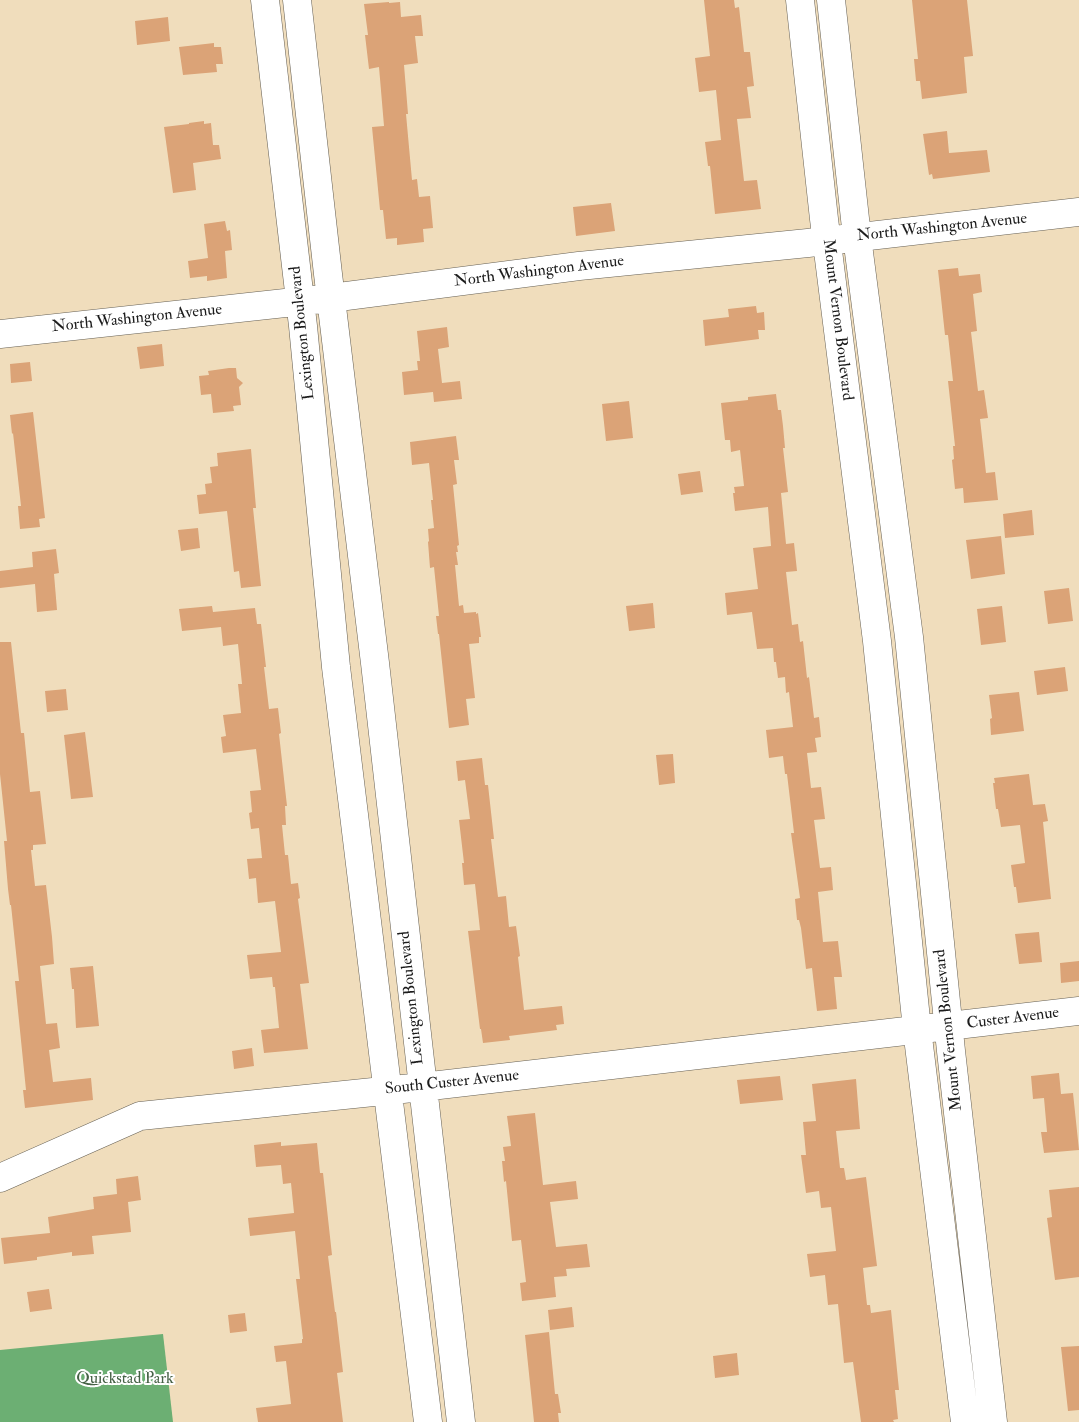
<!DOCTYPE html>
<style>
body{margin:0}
canvas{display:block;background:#f0ddbc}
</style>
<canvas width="1079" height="1422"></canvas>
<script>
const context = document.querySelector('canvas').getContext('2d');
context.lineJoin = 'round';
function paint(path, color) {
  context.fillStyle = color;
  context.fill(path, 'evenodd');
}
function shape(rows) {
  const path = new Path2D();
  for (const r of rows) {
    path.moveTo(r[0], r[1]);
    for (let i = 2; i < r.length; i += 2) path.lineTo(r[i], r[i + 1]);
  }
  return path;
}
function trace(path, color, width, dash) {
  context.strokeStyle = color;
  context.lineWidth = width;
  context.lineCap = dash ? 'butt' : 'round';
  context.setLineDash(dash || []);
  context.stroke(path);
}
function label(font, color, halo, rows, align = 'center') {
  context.font = font + ' "IM FELL Double Pica",serif';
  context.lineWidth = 4;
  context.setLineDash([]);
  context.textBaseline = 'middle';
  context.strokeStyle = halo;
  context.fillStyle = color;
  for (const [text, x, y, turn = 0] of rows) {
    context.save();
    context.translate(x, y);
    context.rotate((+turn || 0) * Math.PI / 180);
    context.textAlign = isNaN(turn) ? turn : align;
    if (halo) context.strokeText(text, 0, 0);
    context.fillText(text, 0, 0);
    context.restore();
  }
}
paint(shape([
 [163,1334,173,1422,0,1422,0,1350]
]), '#6caf73');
paint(shape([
 [704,0,734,0,735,8,739,7,744,52,750,52,754,86,747,87,751,118,737,119,744,181,757,180,761,209,715,214,710,166,708,166,705,142,721,140,716,90,699,92,695,58,710,56],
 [912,0,967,0,973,56,964,57,967,93,922,99,920,81,916,81,914,59,918,59],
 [389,2,389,3,400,2,401,17,421,15,423,36,415,36,418,63,404,65,408,114,406,114,412,180,417,179,419,197,430,196,433,228,423,229,424,242,397,245,397,238,386,239,383,210,380,210,372,127,384,126,379,67,369,69,365,35,368,35,364,4],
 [168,17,170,41,137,45,135,21],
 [214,43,214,47,221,47,223,64,216,64,217,72,183,75,179,47],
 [204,121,204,124,211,123,213,145,219,145,221,159,193,163,196,190,173,193,164,127,189,124,189,123],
 [947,131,949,153,987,150,990,172,933,179,932,174,929,175,923,134],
 [611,203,615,231,576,236,573,207],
 [225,221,227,231,230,230,232,250,225,251,227,278,207,281,207,276,190,278,188,261,208,258,204,224],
 [958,268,959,276,980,274,982,292,973,294,977,331,971,332,978,391,984,390,988,418,980,419,986,473,995,472,998,500,964,503,963,488,955,489,952,460,954,459,953,446,955,446,948,381,953,381,948,335,945,335,938,270],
 [756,306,757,313,764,312,765,330,758,330,759,339,705,346,703,320,729,317,728,309],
 [447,327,449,347,438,349,442,383,460,381,462,399,434,402,433,392,404,395,402,372,418,370,417,361,420,361,417,331],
 [162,344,164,366,140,369,137,347],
 [30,362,32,381,11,383,10,364],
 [229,368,236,368,237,378,243,383,239,387,241,405,233,406,234,411,213,413,211,394,201,395,199,376,209,375,208,371],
 [776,394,778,410,781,410,783,426,785,448,783,448,788,492,781,493,786,544,794,543,797,571,786,572,792,625,798,624,800,642,803,641,807,678,809,677,814,718,819,717,821,737,815,738,817,752,807,753,811,788,821,787,825,819,814,820,820,868,831,867,833,890,818,892,823,942,838,941,842,977,834,977,837,1009,817,1011,812,968,806,969,801,928,799,920,797,920,795,899,800,898,791,833,794,833,787,774,785,774,783,756,769,758,766,730,793,727,789,692,786,693,785,677,778,678,776,662,774,662,773,648,757,649,752,612,727,615,725,593,758,589,753,548,771,546,768,507,735,511,733,493,735,493,734,487,744,486,740,450,731,452,730,440,725,440,721,403,748,400,748,397],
 [629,401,633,438,606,441,602,404],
 [33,412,45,518,39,519,40,527,20,529,18,506,21,506,13,433,12,434,10,415],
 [456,436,459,460,454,460,457,484,453,485,459,545,457,546,458,552,456,552,458,565,455,565,459,606,463,605,464,613,476,612,476,614,478,613,481,637,479,637,479,643,469,644,475,698,466,699,469,725,449,728,439,634,438,634,436,616,439,616,434,567,430,568,428,542,429,541,428,529,434,528,431,500,433,500,429,463,412,465,410,442],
 [251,449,256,508,253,508,261,586,241,588,239,571,234,572,227,511,199,514,197,495,206,494,205,484,212,483,210,467,218,466,217,453],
 [700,471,703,492,681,495,678,474],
 [1032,510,1034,535,1005,538,1003,514],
 [198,528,200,548,181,551,178,530],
 [1001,536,1005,574,971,579,966,540],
 [56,549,59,573,54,574,57,610,37,612,35,584,0,588,0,571,33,567,32,552],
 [1069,588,1073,621,1048,624,1044,591],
 [653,603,655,628,629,631,626,606],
 [212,606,213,612,255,608,257,624,261,624,266,667,264,667,269,709,278,708,281,733,279,734,287,806,285,806,286,825,282,825,285,855,288,855,291,884,298,883,300,898,298,899,309,983,300,984,308,1049,264,1053,261,1030,279,1028,275,987,273,987,272,977,250,979,247,955,281,952,275,901,258,903,256,878,249,879,247,859,262,858,259,828,251,829,249,813,252,812,250,791,261,790,256,749,223,753,221,737,226,736,223,715,241,713,238,684,242,684,238,644,223,646,221,627,182,631,179,609],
 [1002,606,1006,642,981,645,977,609],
 [0,642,11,642,21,733,24,733,30,792,40,791,46,844,33,845,33,850,31,850,35,886,46,885,52,937,54,964,40,966,46,1024,57,1023,60,1048,49,1050,53,1082,91,1078,93,1100,25,1108,23,1090,26,1090,15,981,19,981,11,905,10,905,8,889,4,841,7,841,0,774],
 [1065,667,1068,691,1037,695,1034,671],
 [66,689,68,710,47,712,45,691],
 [1019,692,1024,731,991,735,990,719,992,718,989,695],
 [85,732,93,797,71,799,64,735],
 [673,754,675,783,659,785,656,755],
 [482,758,485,785,488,785,494,839,491,839,498,897,506,896,509,927,516,926,520,956,518,957,524,1010,562,1006,564,1024,556,1025,557,1030,509,1036,510,1040,483,1043,481,1029,480,1029,468,931,480,930,475,884,464,885,462,863,464,863,459,820,470,819,465,780,458,781,456,761],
 [1029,774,1033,805,1045,804,1048,821,1043,822,1051,899,1018,903,1016,887,1014,887,1011,865,1025,863,1020,825,1001,827,998,809,996,809,993,783,995,783,994,778],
 [1039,932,1042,962,1019,964,1015,934],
 [1079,961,1079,981,1061,983,1060,963],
 [93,966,99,1026,76,1028,74,989,72,989,70,968],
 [252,1048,254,1066,234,1069,232,1051],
 [1059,1073,1061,1094,1073,1093,1079,1150,1044,1153,1041,1132,1047,1132,1044,1098,1033,1099,1031,1076],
 [780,1076,783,1100,740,1104,737,1080],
 [856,1079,860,1129,836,1131,840,1168,844,1168,846,1180,866,1177,877,1266,863,1268,867,1305,870,1305,871,1313,891,1310,899,1390,895,1390,898,1419,893,1420,894,1422,861,1422,853,1362,844,1363,838,1304,828,1305,825,1275,810,1277,807,1254,836,1251,831,1207,821,1208,819,1191,806,1193,801,1155,806,1155,803,1122,816,1121,812,1084],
 [535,1113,543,1185,576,1181,578,1199,550,1202,556,1247,587,1244,590,1267,566,1269,567,1276,554,1277,556,1297,522,1301,520,1283,526,1282,521,1240,512,1241,506,1181,504,1182,502,1161,505,1161,503,1147,511,1146,507,1116],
 [281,1142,281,1146,317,1143,320,1173,323,1173,332,1255,328,1256,335,1312,336,1312,343,1372,337,1373,343,1422,258,1422,256,1408,291,1404,286,1361,276,1362,274,1346,302,1343,302,1339,303,1339,296,1279,300,1279,295,1231,250,1236,248,1218,294,1213,291,1183,283,1184,281,1165,256,1167,254,1145],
 [138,1176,141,1200,128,1202,131,1232,92,1236,94,1254,72,1256,72,1252,37,1257,37,1260,4,1264,1,1238,50,1233,48,1217,94,1209,93,1197,117,1194,116,1179],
 [1079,1187,1079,1277,1055,1280,1047,1218,1052,1217,1049,1190],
 [49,1289,52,1309,30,1312,27,1292],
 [572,1307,574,1327,550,1330,548,1310],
 [245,1313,247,1331,230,1333,228,1315],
 [549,1332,555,1394,558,1394,561,1413,558,1413,559,1422,534,1422,525,1335],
 [1079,1346,1079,1410,1068,1411,1061,1347],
 [737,1353,739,1375,715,1378,713,1356]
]), '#dba377');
const minor = shape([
 [265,0,303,326,336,667,428,1422],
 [297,0,328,274,375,663,461,1422],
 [800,0,824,219,877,641,917,1029,965,1422],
 [831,0,857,237,909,637,951,1051,993,1422],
 [0,334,331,298,579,266,808,243,1079,212],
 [0,1178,140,1116,422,1087,1079,1011]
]);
trace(minor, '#666054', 29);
trace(minor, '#fff', 28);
label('16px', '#1c1c1c', '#fff', [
 ["North Washington Avenue",942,228,-6],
 ["North Washington Avenue",539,272,-7],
 ["North Washington Avenue",137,319,-6],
 ["Mount Vernon Boulevard",837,320,83],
 ["Lexington Boulevard",303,333,-96],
 ["Lexington Boulevard",412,998,-96],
 ["Custer Avenue",1013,1019,-7],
 ["Mount Vernon Boulevard",949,1030,-96],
 ["South Custer Avenue",452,1083,-6]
]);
label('16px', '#466246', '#fff', [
 ["Quickstad Park",125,1380]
]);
</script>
